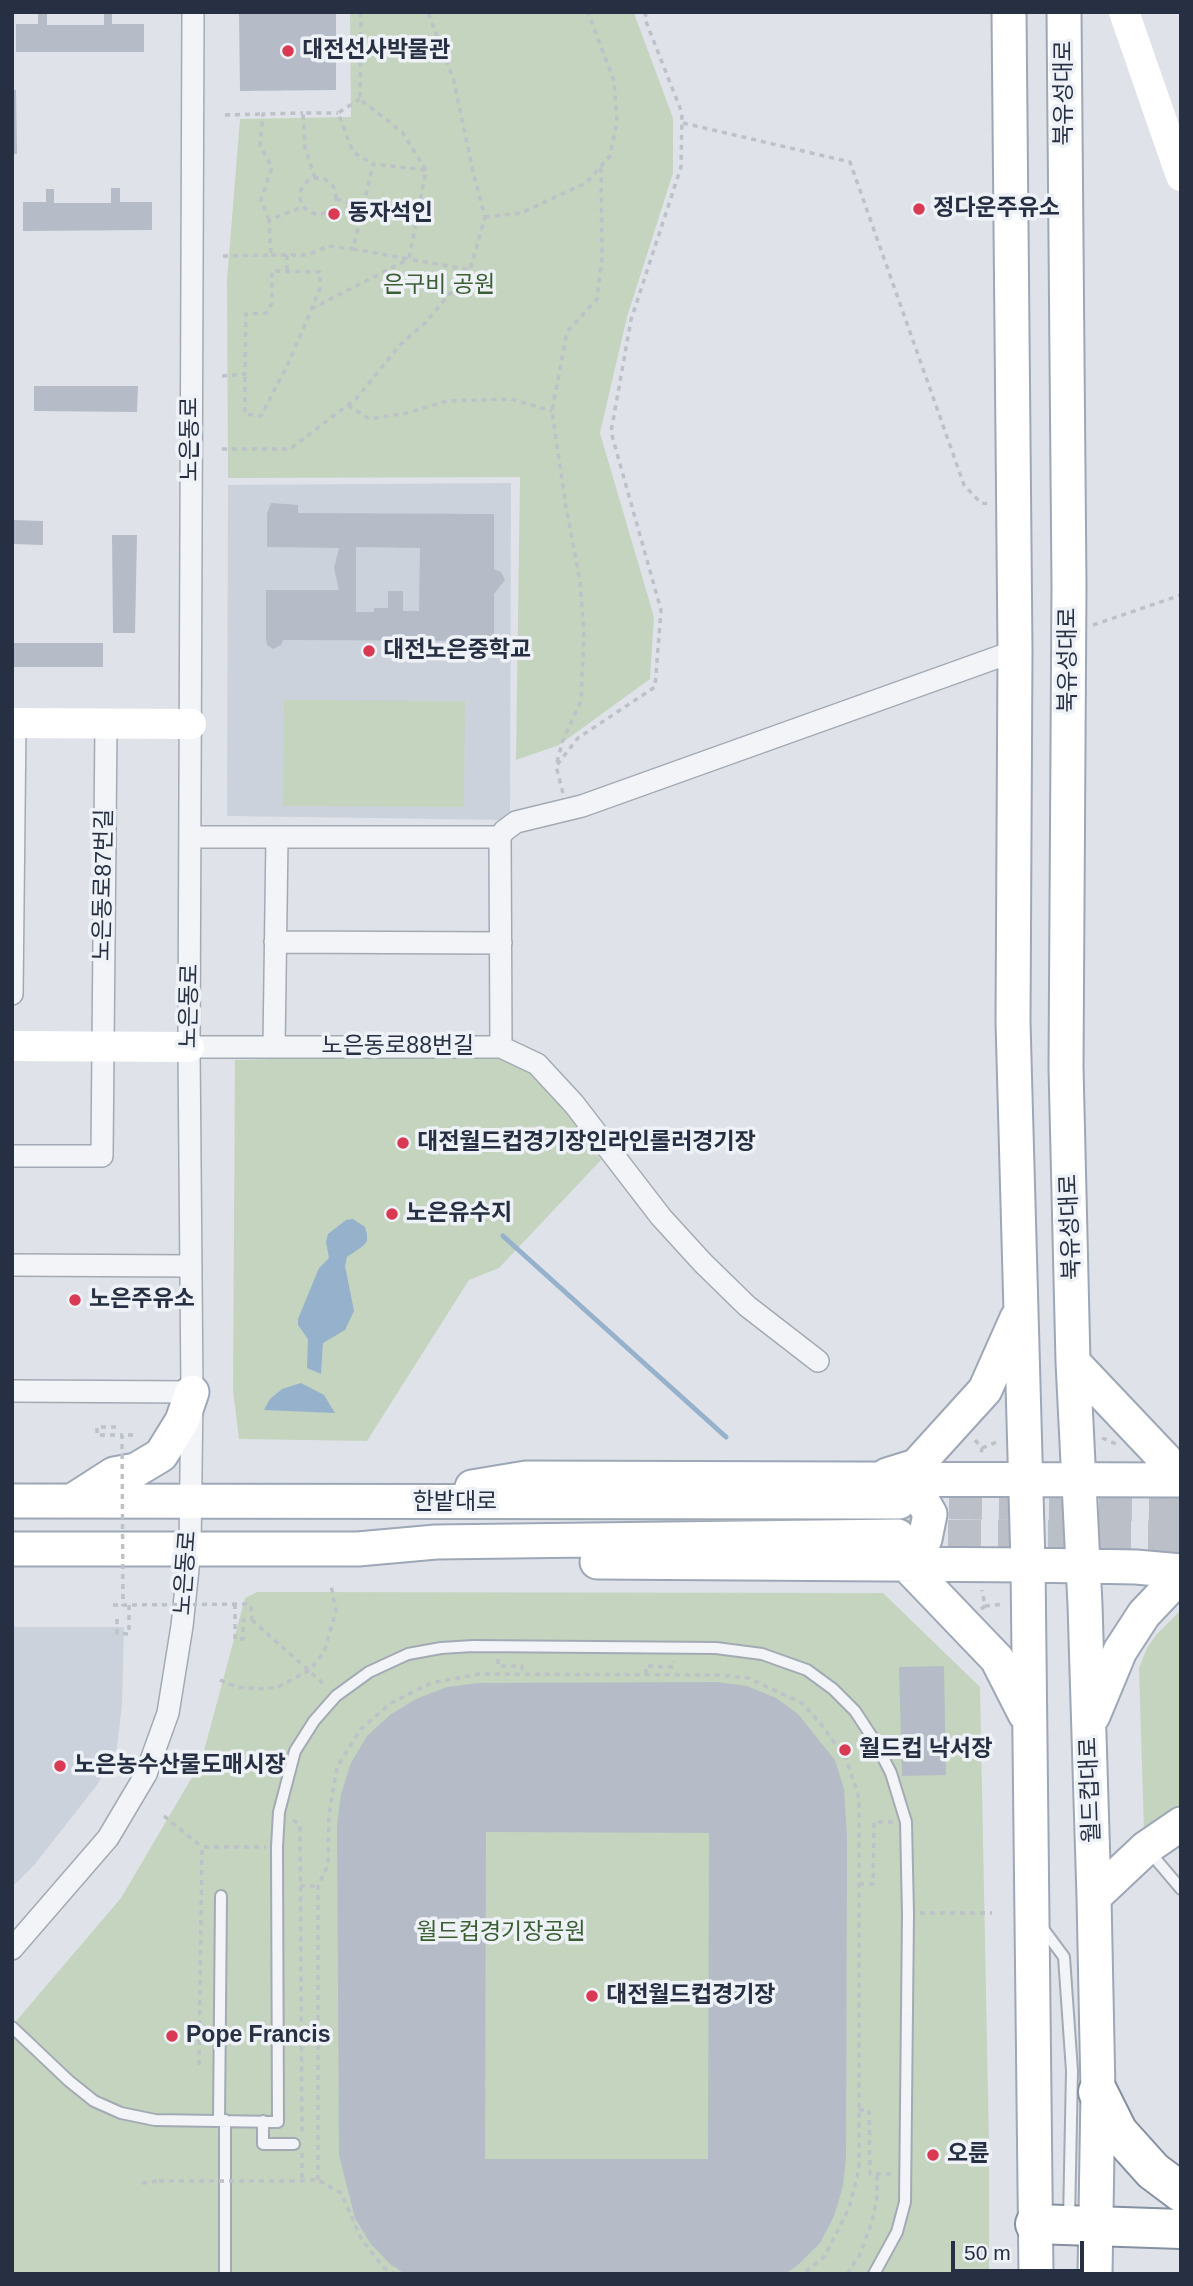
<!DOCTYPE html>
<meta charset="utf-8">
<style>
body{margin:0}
#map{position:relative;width:1193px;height:2286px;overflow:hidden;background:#dfe3e9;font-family:Helvetica,sans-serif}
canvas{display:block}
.frame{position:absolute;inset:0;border:14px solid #263042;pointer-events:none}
.scale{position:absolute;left:951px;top:2241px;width:133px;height:32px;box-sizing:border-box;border:4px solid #263042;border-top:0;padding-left:9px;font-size:21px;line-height:24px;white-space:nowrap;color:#263042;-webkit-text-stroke:5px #eef2f7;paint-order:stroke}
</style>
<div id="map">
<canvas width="1193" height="2286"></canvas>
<div class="frame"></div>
<div class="scale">50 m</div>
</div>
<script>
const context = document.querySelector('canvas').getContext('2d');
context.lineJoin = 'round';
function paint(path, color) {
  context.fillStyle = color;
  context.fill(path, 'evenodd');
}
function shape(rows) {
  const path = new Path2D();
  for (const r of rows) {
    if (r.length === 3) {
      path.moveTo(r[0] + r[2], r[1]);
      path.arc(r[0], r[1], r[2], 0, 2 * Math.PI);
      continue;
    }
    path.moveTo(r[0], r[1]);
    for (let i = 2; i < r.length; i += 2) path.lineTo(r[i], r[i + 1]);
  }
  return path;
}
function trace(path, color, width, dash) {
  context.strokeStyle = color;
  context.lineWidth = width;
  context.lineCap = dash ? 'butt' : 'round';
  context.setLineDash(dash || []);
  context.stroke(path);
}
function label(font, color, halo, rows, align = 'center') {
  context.font = font + ' Helvetica,"Noto Sans KR",sans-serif';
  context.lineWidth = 7;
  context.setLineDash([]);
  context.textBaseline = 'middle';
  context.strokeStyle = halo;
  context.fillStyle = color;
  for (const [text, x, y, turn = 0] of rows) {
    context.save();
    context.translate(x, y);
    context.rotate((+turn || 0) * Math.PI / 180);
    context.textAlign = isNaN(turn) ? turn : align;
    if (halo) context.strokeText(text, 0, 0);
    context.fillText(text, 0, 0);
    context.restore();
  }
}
paint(shape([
 [511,483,510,820,227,816,228,485],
 [12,1627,124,1627,122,1704,117,1748,97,1785,35,1864,12,1887]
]), '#ccd2db');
paint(shape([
 [350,12,635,12,635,16,673,118,673,173,627,317,600,433,654,617,650,679,559,745,516,760,520,477,228,478,227,280,240,119,351,117],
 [284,700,465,701,464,807,283,806],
 [489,1053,538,1076,573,1113,601,1160,499,1268,469,1280,367,1441,239,1439,233,1390,235,1060],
 [257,1592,883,1593,980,1687,989,2145,989,2274,12,2274,12,2026,121,1898,201,1762,245,1598],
 [1181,1610,1181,1809,1144,1831,1139,1668,1147,1648,1156,1635]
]), '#c4d4bf');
paint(shape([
 [353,1219,365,1227,367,1234,367,1241,363,1246,347,1257,345,1266,354,1311,345,1330,323,1343,321,1374,307,1368,308,1339,298,1325,298,1319,319,1268,329,1258,326,1242,328,1234,346,1220],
 [301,1383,324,1395,335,1413,264,1410,270,1399,282,1389]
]), '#96b1cc');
trace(shape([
 [503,1236,726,1437]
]), '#96b1cc', 5);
paint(shape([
 [38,12,47,12,47,25,104,25,104,12,112,12,112,24,144,24,144,52,16,52,16,24,38,24],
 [239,12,336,12,336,90,240,91],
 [12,90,16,90,17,154,12,154],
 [111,188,120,188,120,202,152,202,152,230,23,231,23,202,46,202,46,189,54,189,54,203,111,203],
 [34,386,138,386,137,412,34,411],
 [271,503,298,505,298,513,494,514,494,569,501,572,505,580,494,594,494,641,283,640,281,645,273,649,267,645,266,640,266,590,339,590,334,568,339,548,267,547,267,513],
 [356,547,420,548,419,611,403,611,403,591,388,591,388,608,374,608,374,612,356,612],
 [12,520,43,521,43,545,12,544],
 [112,535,137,535,135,633,113,633],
 [12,643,103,643,103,667,12,667],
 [944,1666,946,1775,902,1776,899,1667],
 [717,1682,747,1686,776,1698,798,1714,835,1760,844,1789,847,1837,846,2157,843,2186,834,2216,820,2243,798,2265,785,2274,405,2274,390,2264,370,2243,355,2218,339,2155,337,1825,341,1794,351,1763,367,1736,390,1715,416,1699,447,1687,479,1683],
 [486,1832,709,1833,708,2159,485,2159]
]), '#b5bcc7');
trace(shape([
 [899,1502,1181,1505],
 [898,1536,1181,1537]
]), '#babfc8', 33, [33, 17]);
const lane = shape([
 [1148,1850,1181,1889],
 [1041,1926,1064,1957,1072,2071,1069,2220],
 [12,2027,69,2081,94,2101,121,2113,155,2120,278,2122,277,1847,279,1812,295,1751,314,1721,336,1696,369,1672,408,1654,441,1648,473,1646,716,1648,762,1654,807,1670,833,1689,855,1711,874,1740,891,1773,906,1822,908,1914,905,2202,897,2232,874,2274],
 [219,2120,221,1896],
 [263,2121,263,2144,294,2144],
 [225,2274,225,2120]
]);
const street = shape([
 [191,837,500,837,501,1047],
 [500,837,504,831,516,822,582,806,1015,651],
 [275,942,501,943],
 [12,994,15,723],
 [189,1047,501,1047,537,1064,574,1104,661,1217,703,1263,747,1306,818,1361],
 [274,1047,277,838],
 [12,1156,102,1156,106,723],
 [12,1265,191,1266],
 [12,1391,192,1392],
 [12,1949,108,1838,146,1774,168,1713,182,1626,190,1550,192,1392,189,1047,193,12]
]);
const primary = shape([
 [1009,12,1015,651,1013,1022,1028,1565,1036,2274],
 [1064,12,1069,586,1066,1067,1073,1362,1085,1605,1094,1897,1098,2092,1095,2274],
 [1073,1362,1181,1476],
 [887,1475,916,1466,985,1390,1017,1318],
 [895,1479,915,1488,930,1514,925,1539,915,1555,905,1563,997,1659,1025,1714],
 [472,1487,526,1478,1181,1480],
 [12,1501,899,1502],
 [72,1501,114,1474,136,1470,161,1455,182,1421,192,1392],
 [12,1549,358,1549,436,1542,898,1536],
 [597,1562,1028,1565,1136,1567,1181,1571],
 [1093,1716,1120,1651,1144,1614,1181,1575],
 [1094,1897,1146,1848,1181,1824]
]);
const highway = shape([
 [1098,2092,1118,2132,1153,2171,1181,2192],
 [1035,2224,1181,2229]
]);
trace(lane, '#a4aab4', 14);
trace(street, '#a4aab4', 24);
trace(primary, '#9da7b6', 37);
trace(highway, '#8590a1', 42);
trace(shape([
 [361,12,360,99,402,132,426,170,409,259,470,270,485,217,473,172,454,81,428,12],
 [360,99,338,113,353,152,373,164],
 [225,115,263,114],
 [683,123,850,162,964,485,981,503,991,504],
 [318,196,18],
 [315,178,305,148,303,113,338,113],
 [336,199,363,207,373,164,426,170],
 [485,217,521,213,586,183,610,156,617,121,614,81,588,12],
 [269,220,261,200,272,167,260,146,263,114,303,113],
 [353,249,409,259],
 [271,255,307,255,329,246,353,249,363,207],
 [287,255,287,270],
 [223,256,271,255,269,220,302,207],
 [311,309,409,259],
 [222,376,245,374,246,314,266,313,272,303,272,271,320,272,320,289,288,364,261,416,245,414,245,374],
 [348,405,369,419,407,413,447,401,511,399,552,411],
 [222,449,290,449,357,398,399,346,425,323,470,270],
 [1093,625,1181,595],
 [557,762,563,740,581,701,584,633,580,581,566,507,552,411,567,332,597,299,602,256,601,165],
 [563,793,556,766,578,738,655,687,661,610,611,432,631,320,681,167,682,113,645,19,646,12],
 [116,1427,97,1427,97,1435,122,1435],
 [1102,1438,1116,1444],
 [975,1440,982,1448,981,1454],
 [982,1448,999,1441],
 [235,1604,235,1639,243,1639,243,1620,252,1620,251,1604],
 [113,1605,123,1605],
 [985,1606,1004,1604],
 [981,1609,985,1606,982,1590],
 [117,1619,117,1633,129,1634,129,1605],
 [252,1620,326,1686],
 [498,1659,498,1666,522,1666,521,1674],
 [646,1674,646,1666,673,1667,673,1661],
 [220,1680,237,1687,258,1689,278,1687,310,1670,324,1652,336,1611,331,1585],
 [164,1816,202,1847],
 [293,1820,300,1825,302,2134],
 [859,1884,873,1884,874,1822,893,1822],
 [300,1886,318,1886],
 [920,1913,992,1913],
 [199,2065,202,1847,266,1847],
 [859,2110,869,2110,870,2174,894,2174],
 [302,2153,302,2181],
 [318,2180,318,1886,328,1865,329,1814,337,1767,361,1729,391,1703,431,1683,479,1674,719,1675,748,1678,802,1703,821,1724,846,1759,859,1798,859,2169,849,2208,825,2256,803,2274],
 [290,2181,318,2180,341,2193,362,2240,384,2268,395,2274],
 [142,2183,159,2181],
 [847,2274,859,2256,872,2222,877,2198,877,2174]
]), '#bdc1c8', 3.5, [5, 5]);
trace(lane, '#f2f4f7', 10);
trace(street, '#f2f4f7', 21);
trace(shape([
 [1124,12,1181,176],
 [12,723,191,724],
 [12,1046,189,1047]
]), '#fff', 30);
trace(primary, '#fff', 33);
trace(highway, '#fff', 38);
trace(shape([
 [133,1435,122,1435,123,1605,251,1604],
 [159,2181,290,2181]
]), '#bdc1c8', 3.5, [5, 5]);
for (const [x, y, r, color] of [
 [288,51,7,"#d93952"],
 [919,209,7,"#d93952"],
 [334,214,7,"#d93952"],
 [369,651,7,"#d93952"],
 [403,1143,7,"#d93952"],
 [392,1214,7,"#d93952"],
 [75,1300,7,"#d93952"],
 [845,1750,7,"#d93952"],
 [60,1766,7,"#d93952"],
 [592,1996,7,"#d93952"],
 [172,2036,7,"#d93952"],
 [933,2155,7,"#d93952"]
]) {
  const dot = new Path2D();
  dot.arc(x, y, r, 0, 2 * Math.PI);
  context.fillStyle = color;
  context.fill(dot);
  trace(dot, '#eef2f7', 2.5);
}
label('bold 23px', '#263042', '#eef2f7', [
 ["대전선사박물관",302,51],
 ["정다운주유소",933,209],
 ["동자석인",348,214],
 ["대전노은중학교",383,651],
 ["대전월드컵경기장인라인롤러경기장",417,1143],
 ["노은유수지",406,1214],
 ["노은주유소",89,1300],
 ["월드컵 낙서장",859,1750],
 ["노은농수산물도매시장",74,1766],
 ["대전월드컵경기장",606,1996],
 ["Pope Francis",186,2036],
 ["오륜",947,2155]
], 'left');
label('23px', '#263042', '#eef2f7', [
 ["북유성대로",1065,93,-90],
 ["노은동로",191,439,-90],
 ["북유성대로",1069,660,-90],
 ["노은동로87번길",104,885,-89],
 ["노은동로",190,1006,-89],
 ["노은동로88번길",398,1047],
 ["북유성대로",1071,1227,-92],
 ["한밭대로",455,1503],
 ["노은동로",186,1573,-86],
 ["월드컵대로",1091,1790,-92]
]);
label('23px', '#3b5e32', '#eef2f7', [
 ["은구비 공원",439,286],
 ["월드컵경기장공원",501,1933]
]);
</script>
